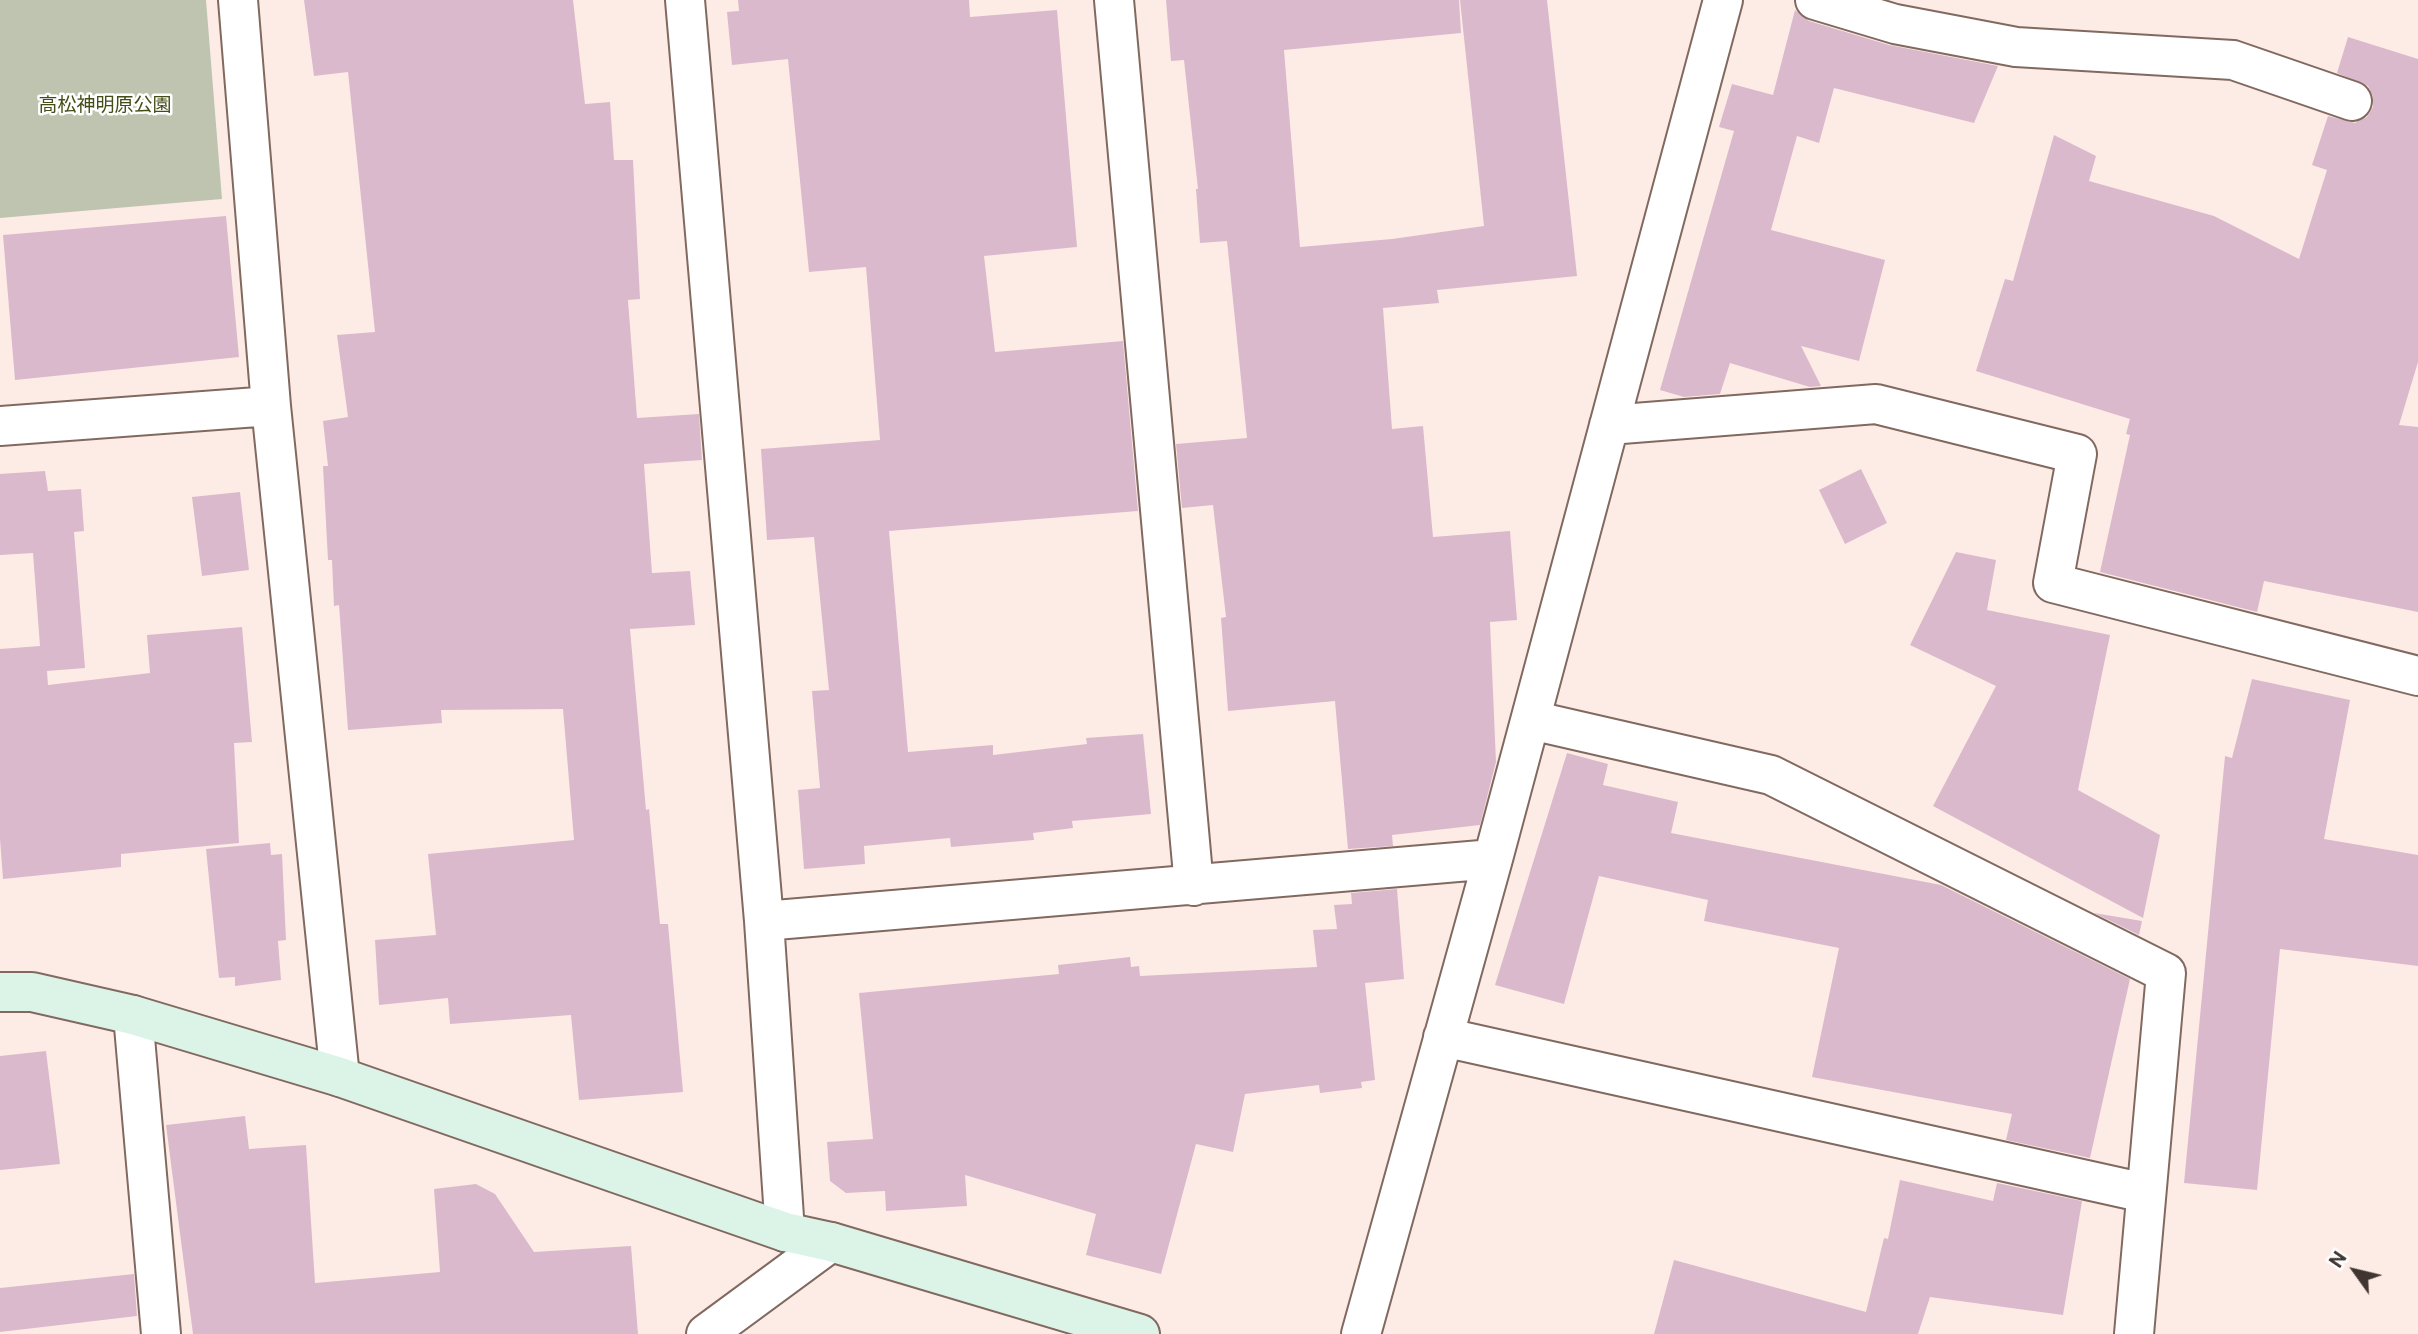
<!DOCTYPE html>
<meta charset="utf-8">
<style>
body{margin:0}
#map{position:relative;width:2418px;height:1334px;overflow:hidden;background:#fdece6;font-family:"Public Sans",sans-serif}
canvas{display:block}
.north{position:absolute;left:2320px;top:1236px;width:70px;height:70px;-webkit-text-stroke:5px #fefefe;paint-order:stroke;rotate:304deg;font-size:19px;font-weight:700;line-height:28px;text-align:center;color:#403531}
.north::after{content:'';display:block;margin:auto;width:24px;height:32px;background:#403531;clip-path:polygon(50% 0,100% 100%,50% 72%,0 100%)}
</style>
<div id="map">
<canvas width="2418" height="1334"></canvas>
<div class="north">N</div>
</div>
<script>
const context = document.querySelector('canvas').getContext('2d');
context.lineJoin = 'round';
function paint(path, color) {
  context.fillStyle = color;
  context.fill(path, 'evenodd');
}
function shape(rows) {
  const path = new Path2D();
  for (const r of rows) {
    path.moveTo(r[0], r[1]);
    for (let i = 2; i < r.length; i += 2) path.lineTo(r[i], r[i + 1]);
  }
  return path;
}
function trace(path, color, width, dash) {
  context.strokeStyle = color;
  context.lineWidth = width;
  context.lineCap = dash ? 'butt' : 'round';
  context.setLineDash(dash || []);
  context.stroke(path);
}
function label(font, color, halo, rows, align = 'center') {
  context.font = font + ' "Public Sans","Noto Sans JP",sans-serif';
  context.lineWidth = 5;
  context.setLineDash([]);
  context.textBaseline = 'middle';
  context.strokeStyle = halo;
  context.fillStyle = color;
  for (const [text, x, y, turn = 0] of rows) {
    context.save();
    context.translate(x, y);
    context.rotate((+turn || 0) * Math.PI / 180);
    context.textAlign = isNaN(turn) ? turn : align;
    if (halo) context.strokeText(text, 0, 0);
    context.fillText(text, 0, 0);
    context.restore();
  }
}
paint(shape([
 [0,0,206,0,222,199,0,218]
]), '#bfc4b0');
paint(shape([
 [304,0,573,0,585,104,610,102,614,160,633,160,640,299,628,300,637,418,699,414,702,460,644,464,652,573,690,571,695,625,630,629,646,810,649,809,660,924,668,924,683,1092,579,1100,571,1015,450,1024,448,998,379,1005,375,940,436,935,428,854,574,840,563,709,441,710,442,723,348,730,339,605,334,606,332,560,328,560,323,466,328,466,323,421,348,417,337,335,375,332,348,72,314,76],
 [738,0,969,0,970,17,1057,10,1077,247,984,256,995,352,1123,341,1138,511,889,531,908,752,993,745,993,755,1087,744,1086,738,1143,734,1151,814,1072,821,1073,828,1033,833,1034,840,951,847,950,838,864,846,865,864,804,869,798,790,820,788,812,691,829,690,814,537,767,540,761,449,880,440,866,267,809,272,788,59,732,65,727,12,739,11],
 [1166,0,1459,0,1461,33,1284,50,1300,247,1392,239,1484,226,1460,0,1547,0,1577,276,1437,290,1439,303,1383,308,1392,429,1423,426,1433,537,1510,531,1517,620,1490,622,1496,762,1480,825,1392,835,1393,846,1348,849,1335,701,1228,711,1221,618,1226,617,1213,505,1182,508,1176,444,1247,438,1227,241,1200,243,1196,189,1198,189,1184,60,1171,61],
 [1795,10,1809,21,1889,45,1998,66,1974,123,1834,88,1819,143,1797,136,1771,230,1885,260,1859,361,1801,346,1821,386,1810,387,1730,363,1720,394,1684,397,1660,390,1734,131,1719,127,1732,84,1773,95],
 [2348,37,2418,59,2418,362,2399,425,2418,427,2418,612,2264,581,2257,612,2100,572,2130,435,2126,434,2130,419,1976,371,2005,279,2013,281,2054,135,2096,156,2089,181,2214,216,2299,259,2327,170,2312,165,2328,116,2355,123,2367,117,2373,107,2373,96,2368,86,2337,73],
 [226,216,239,357,15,380,3,235],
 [1861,469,1887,523,1845,544,1819,490],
 [45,471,48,491,81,489,84,531,74,532,85,668,47,671,48,685,150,673,147,635,242,627,252,742,234,743,239,843,121,854,121,867,3,879,0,839,0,649,40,646,33,553,0,555,0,474],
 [240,492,249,570,202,576,192,497],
 [1956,552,1996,560,1987,610,2110,635,2078,790,2160,835,2143,918,1933,806,1996,686,1910,645],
 [2252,679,2350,700,2324,839,2418,855,2418,966,2280,949,2257,1190,2184,1183,2225,756,2232,758],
 [1567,753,1608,764,1603,785,1678,802,1671,833,1941,885,2130,979,2090,1158,2006,1140,2012,1114,1812,1077,1839,948,1704,921,1708,900,1599,876,1564,1004,1495,985],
 [270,843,271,855,282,854,286,940,278,941,281,980,235,986,235,977,219,978,206,849],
 [1397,889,1404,979,1365,983,1375,1080,1361,1082,1362,1088,1320,1093,1319,1085,1245,1094,1233,1152,1196,1144,1161,1274,1086,1255,1096,1214,965,1175,967,1206,886,1211,885,1191,846,1193,830,1181,827,1142,873,1139,859,993,1059,974,1058,965,1130,957,1131,967,1139,966,1140,976,1317,967,1313,930,1337,929,1334,905,1352,904,1351,893],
 [2094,913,2142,921,2139,935],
 [46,1051,60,1164,0,1170,0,1056],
 [245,1116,249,1149,306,1145,315,1283,440,1272,434,1189,476,1184,495,1194,534,1252,631,1246,638,1334,193,1334,166,1125],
 [1900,1180,1993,1201,1997,1183,2082,1201,2063,1315,1930,1297,1918,1334,1654,1334,1674,1260,1866,1312,1884,1238,1888,1239],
 [134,1274,137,1316,0,1332,0,1288]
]), '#dbb9cc');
const street = shape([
 [238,0,271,406,340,1077],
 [685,0,764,921,785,1232],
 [1114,0,1194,886],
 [1815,0,1895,24,2016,47,2233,60,2352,101],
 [1609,425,1876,404,2077,454,2053,583,2418,676],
 [0,426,271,406],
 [1531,720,1771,775,2166,973,2134,1334],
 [764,921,1493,859],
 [133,1015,161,1334],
 [1443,1037,2145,1193],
 [706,1334,831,1242],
 [1361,1334,1493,859,1723,0]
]);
const secondary = shape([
 [0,992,32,992,133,1015,340,1077,785,1232,831,1242,1140,1334]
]);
trace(street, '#816960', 42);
trace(secondary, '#816960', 42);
trace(street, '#fff', 38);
trace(secondary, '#dcf4e7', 38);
label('19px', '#444d17', '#fefefe', [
 ["高松神明原公園",105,105]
]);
</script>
